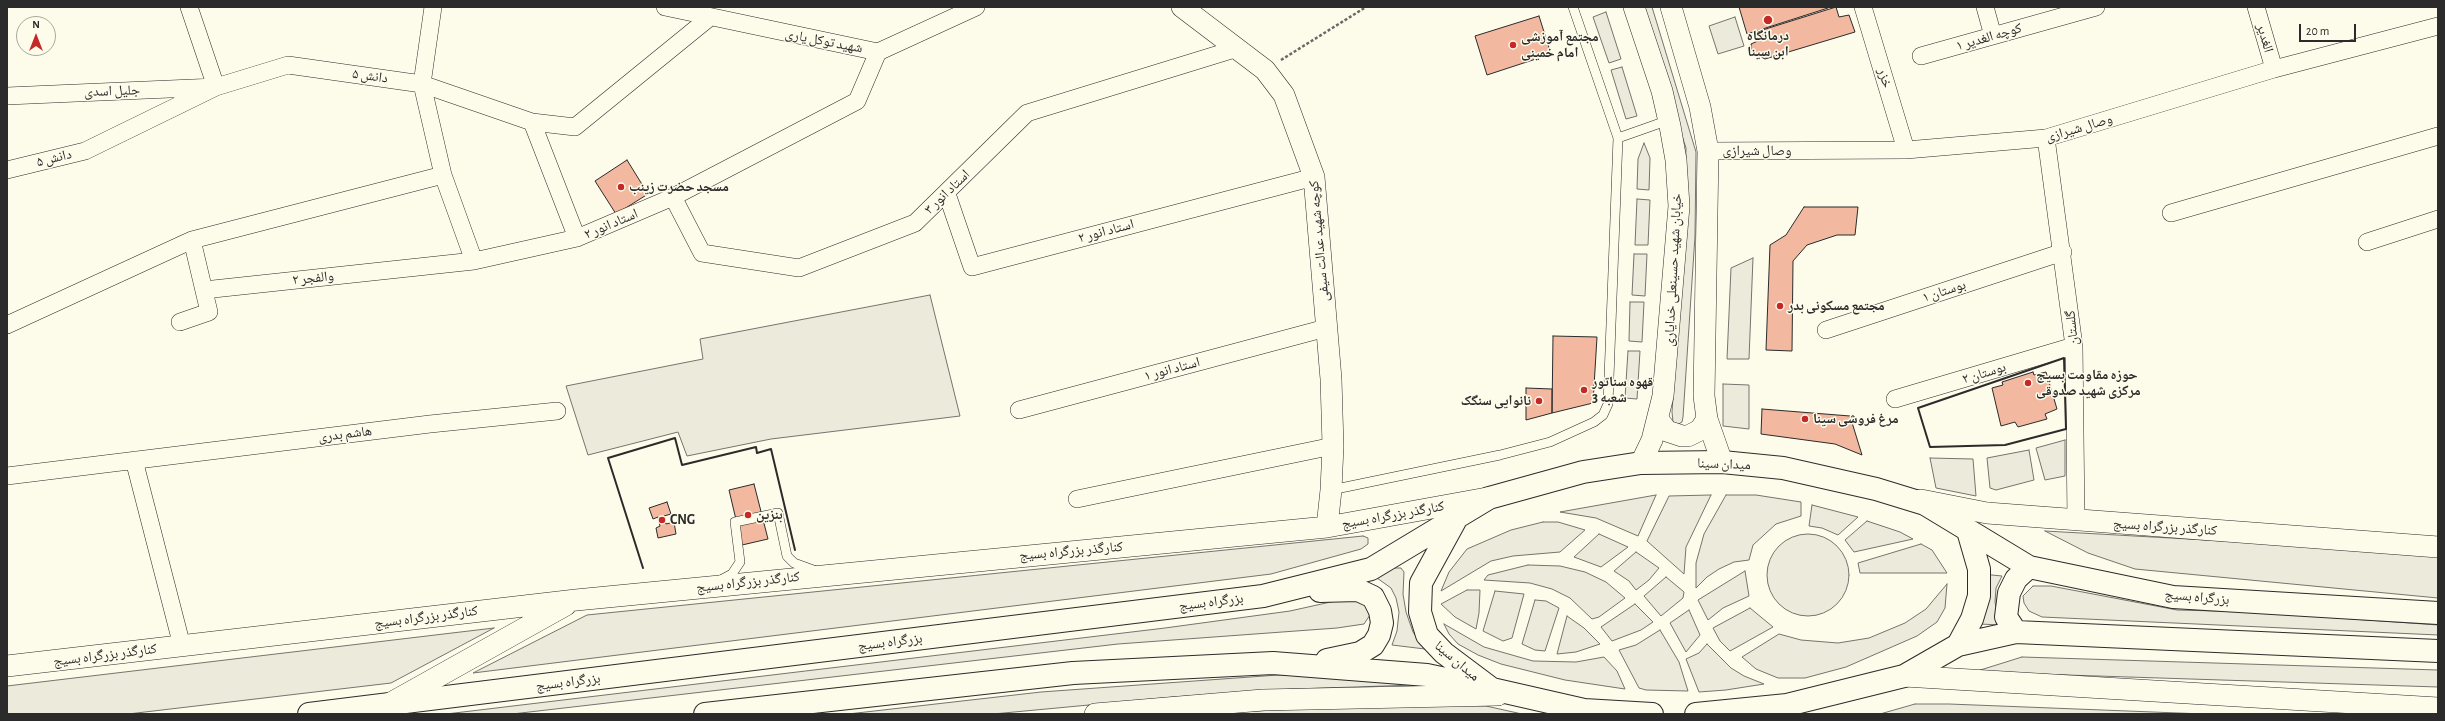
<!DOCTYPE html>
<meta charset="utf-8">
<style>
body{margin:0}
#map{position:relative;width:2445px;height:721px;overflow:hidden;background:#fdfbea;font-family:"Alegreya Sans",sans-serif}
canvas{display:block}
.frame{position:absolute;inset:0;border:8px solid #2b2b2b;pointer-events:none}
.north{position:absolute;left:16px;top:16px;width:40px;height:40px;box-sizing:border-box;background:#fdfbea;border:1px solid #a9a89e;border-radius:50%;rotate:0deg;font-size:11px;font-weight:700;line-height:16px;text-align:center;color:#2b2b2b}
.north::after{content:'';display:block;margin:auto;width:14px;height:18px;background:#c62828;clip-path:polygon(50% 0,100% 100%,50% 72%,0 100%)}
.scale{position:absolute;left:2299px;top:24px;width:57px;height:18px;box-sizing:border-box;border:2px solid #2b2b2b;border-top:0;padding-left:5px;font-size:12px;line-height:14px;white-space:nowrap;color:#2b2b2b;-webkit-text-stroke:3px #fdfbea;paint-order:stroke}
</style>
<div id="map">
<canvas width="2445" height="721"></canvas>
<div class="frame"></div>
<div class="north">N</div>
<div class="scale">20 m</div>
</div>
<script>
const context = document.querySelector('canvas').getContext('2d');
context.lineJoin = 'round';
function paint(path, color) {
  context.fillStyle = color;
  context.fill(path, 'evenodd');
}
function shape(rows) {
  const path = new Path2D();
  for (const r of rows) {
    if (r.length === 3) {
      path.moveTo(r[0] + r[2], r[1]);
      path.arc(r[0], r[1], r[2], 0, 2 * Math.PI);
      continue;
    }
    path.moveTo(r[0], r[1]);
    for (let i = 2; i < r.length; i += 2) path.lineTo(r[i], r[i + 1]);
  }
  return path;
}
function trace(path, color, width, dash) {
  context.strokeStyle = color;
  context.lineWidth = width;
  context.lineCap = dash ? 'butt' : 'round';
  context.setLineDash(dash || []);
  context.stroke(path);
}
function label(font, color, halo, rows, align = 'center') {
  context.font = font + ' "Alegreya Sans","Noto Naskh Arabic",sans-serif';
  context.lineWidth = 3;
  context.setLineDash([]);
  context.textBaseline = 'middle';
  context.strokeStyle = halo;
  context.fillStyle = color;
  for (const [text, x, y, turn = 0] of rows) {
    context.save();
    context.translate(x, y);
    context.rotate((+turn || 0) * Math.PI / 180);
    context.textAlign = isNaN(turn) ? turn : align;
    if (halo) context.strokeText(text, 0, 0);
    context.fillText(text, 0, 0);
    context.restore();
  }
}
const green = shape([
 [1640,7,1652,7,1696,152,1695,236,1683,417,1682,422,1677,425,1673,422,1672,412,1684,235,1686,148,1640,7],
 [1606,12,1621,59,1609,63,1593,17,1606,12],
 [1735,17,1744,46,1718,54,1709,26,1735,17],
 [1622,67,1637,116,1626,119,1611,70,1622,67],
 [1644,143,1650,158,1649,190,1637,189,1638,159,1644,143],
 [1637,199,1650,200,1648,245,1635,245,1637,199],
 [1634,254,1647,254,1645,296,1632,295,1634,254],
 [1753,258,1749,359,1727,359,1731,268,1753,258],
 [930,295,960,416,771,439,687,456,678,432,588,455,566,386,703,359,700,339,930,295],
 [1630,302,1644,302,1642,342,1629,341,1630,302],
 [1628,351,1640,351,1637,399,1625,398,1628,351],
 [1723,384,1749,385,1749,429,1723,426,1723,384],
 [2065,440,2065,476,2045,480,2036,448,2065,440],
 [2029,450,2034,480,1996,490,1990,488,1987,458,2029,450],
 [1930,458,1973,459,1976,496,1936,488,1930,458],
 [1656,495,1638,536,1596,518,1560,512,1656,495],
 [1711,495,1686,547,1684,574,1647,541,1669,496,1711,495],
 [1726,495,1756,495,1801,502,1801,516,1776,524,1753,545,1749,560,1734,562,1719,569,1707,577,1696,588,1696,563,1704,534,1726,495],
 [1812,505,1858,517,1838,535,1822,528,1809,526,1812,505],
 [1867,521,1900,532,1913,539,1854,552,1845,540,1867,521],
 [1543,522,1558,522,1585,530,1560,552,1513,556,1491,561,1441,591,1449,572,1467,549,1511,530,1543,522],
 [2045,531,2438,553,2438,598,2135,569,2088,553,2045,531],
 [1599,534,1628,547,1601,567,1574,557,1599,534],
 [1808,575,41],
 [1363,536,1368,538,1368,544,1361,549,1271,574,473,673,587,615,1363,536],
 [1921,544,1932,550,1947,573,1860,573,1858,563,1921,544],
 [1636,552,1659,568,1649,580,1636,590,1629,581,1614,571,1636,552],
 [1528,565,1560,566,1585,572,1606,582,1625,598,1599,617,1592,619,1570,598,1552,589,1530,583,1484,580,1488,575,1528,565],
 [1391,568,1401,568,1404,572,1403,594,1406,612,1413,632,1425,649,1392,645,1397,631,1399,612,1396,598,1391,588,1377,578,1391,568],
 [1745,571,1749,596,1723,608,1708,620,1698,600,1745,571],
 [1982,574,2002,576,1996,588,1995,602,2000,625,1980,624,1982,574],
 [1666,577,1684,592,1683,598,1661,616,1644,596,1666,577],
 [1947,584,1945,608,1937,622,1917,636,1846,667,1805,678,1778,678,1756,669,1742,657,1779,634,1801,640,1838,643,1869,638,1905,623,1926,609,1947,584],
 [2033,586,2051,586,2177,610,2254,612,2438,625,2438,635,2042,617,2029,611,2024,603,2023,596,2033,586],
 [1467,590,1480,590,1479,613,1476,629,1455,617,1441,604,1467,590],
 [1495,591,1524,594,1512,638,1503,641,1483,631,1495,591],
 [1364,600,1370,615,1364,624,1337,628,1118,644,512,714,446,714,1165,628,1290,611,1335,601,1364,600],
 [1535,600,1546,601,1559,608,1545,651,1535,650,1522,644,1535,600],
 [1635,604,1653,622,1641,630,1612,641,1601,627,1635,604],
 [1750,608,1773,627,1730,651,1720,641,1713,628,1750,608],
 [1689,610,1700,635,1686,652,1670,623,1689,610],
 [1567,616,1584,628,1600,644,1576,652,1557,654,1567,616],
 [1444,624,1484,647,1533,661,1576,662,1604,657,1617,671,1625,689,1565,680,1501,664,1478,655,1458,644,1449,634,1444,624],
 [494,628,391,683,128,714,7,714,7,686,494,628],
 [1660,630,1679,662,1688,691,1646,690,1639,688,1619,650,1636,645,1660,630],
 [1707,644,1731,668,1744,676,1764,684,1726,690,1699,692,1686,659,1699,653,1707,644],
 [2022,657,2438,670,2438,687,1974,672,2022,657],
 [1327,674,1415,685,1293,689,1174,697,993,714,848,714,1041,692,1278,675,1327,674],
 [1394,704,1486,706,1522,714,1198,714,1394,704],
 [1915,704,1949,704,2204,714,1880,714,1915,704]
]);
paint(green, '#ecebdb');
trace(green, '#74746e', 1);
const building = shape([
 [1739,7,1827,7,1828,8,1747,34,1739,7],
 [1836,7,1839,17,1849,15,1855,32,1765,59,1752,52,1751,44,1760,40,1756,32,1836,7],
 [1539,16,1551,54,1487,75,1475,36,1539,16],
 [627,160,648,194,616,214,595,181,627,160],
 [1804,207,1858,207,1855,235,1837,235,1807,245,1793,261,1792,351,1766,350,1770,245,1786,235,1804,207],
 [1553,336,1597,337,1593,403,1552,413,1553,336],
 [2033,372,2034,375,2046,372,2057,409,2045,414,2047,419,2018,427,2015,422,2001,426,1992,388,2003,385,2002,382,2033,372],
 [1526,388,1552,389,1552,413,1526,420,1526,388],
 [1762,409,1850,416,1862,455,1835,444,1761,434,1762,409],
 [754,484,768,539,742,545,729,490,754,484],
 [667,502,671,514,664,516,666,524,674,522,676,534,658,538,656,528,660,526,658,517,653,519,649,508,667,502]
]);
paint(building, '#f2b8a0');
trace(building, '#2b2b2b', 1);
const service = shape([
 [1573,7,1618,138],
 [1331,490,1500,455,1550,442,1594,422,1603,415,1608,404,1618,138,1669,120],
 [721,580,732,574,740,562,735,522,778,513,787,556,794,563,816,571]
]);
const minor = shape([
 [433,7,422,84,443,175,474,261],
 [665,7,878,52,976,7],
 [1863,7,1906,150],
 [1985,7,1993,36],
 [2256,7,2274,69],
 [1921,56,2096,7],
 [7,96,216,87,189,7],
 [532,122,577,238],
 [2046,138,2074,346,2076,520],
 [1708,151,1906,150,2046,138,2274,69,2438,26],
 [7,170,85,151,216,87,288,65,422,84,532,122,575,127,709,18],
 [947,194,972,267,1314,177],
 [673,197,702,253,799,268,915,223,1027,113,1235,49],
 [2171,213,2438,136],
 [2367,242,2438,219],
 [204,290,474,261,577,238,673,197,857,101,878,52],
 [180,322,209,312,192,240],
 [7,325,192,240,443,175],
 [1826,330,2063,252],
 [1895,399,2074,346],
 [1019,410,1326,328],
 [134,460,182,646],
 [7,476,430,424,557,411],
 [1077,499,1333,446]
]);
const tertiary = shape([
 [1182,7,1265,70,1284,95,1314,177,1331,379,1333,446,1331,490,1327,527],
 [1634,7,1662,91,1670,126,1676,160,1679,206,1663,396,1652,440,1641,463],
 [1671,7,1700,107,1708,151,1704,396,1707,419,1722,462],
 [1658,419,1667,431,1682,436,1688,436,1700,430,1707,419],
 [1921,500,1987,513,2438,547],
 [7,666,576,600,1327,527,1487,498],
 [1904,676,2438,708],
 [389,704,566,605],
 [1095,714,1263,700,1498,695]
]);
const trunk = shape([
 [1455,521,1421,583,1420,612,1427,635,1444,653,1492,689,1584,710,1652,714],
 [1320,591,1358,590,1373,597,1380,611,1382,623,1379,635,1373,645,1360,653,1327,660],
 [2016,632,2006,617,2009,593,2016,579,2029,567],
 [1958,645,2016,632,2438,651],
 [309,714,1263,596,1371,569,1489,498,1583,472,1641,463,1722,462,1783,468,1876,489,1925,504,2029,567,2173,597,2438,613],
 [705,714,1073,673,1273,663,1427,675,1492,689],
 [1696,714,1787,705,1904,676,1958,645,1972,619,1979,596,1979,569,1968,531]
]);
trace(service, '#2b2b2b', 10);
trace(minor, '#2b2b2b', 18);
trace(tertiary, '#2b2b2b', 22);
trace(trunk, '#2b2b2b', 24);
trace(shape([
 [1281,60,1366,7]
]), '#6a6964', 2.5, [3, 2]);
trace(service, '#fdfbea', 9);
trace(minor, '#fdfbea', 17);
trace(tertiary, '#fdfbea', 21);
trace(trunk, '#fdfbea', 22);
trace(shape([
 [2064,358,2066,429,2005,445,1930,447,1918,408,2064,358],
 [643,568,608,458,675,438,682,465,756,447,757,453,771,449,795,550]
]), '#2b2b2b', 2);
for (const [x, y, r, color] of [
 [1768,20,5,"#c62828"],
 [1513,45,4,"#c62828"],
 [621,187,4,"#c62828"],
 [1780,306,4,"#c62828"],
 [2028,383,4,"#c62828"],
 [1584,390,4,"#c62828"],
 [1539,401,4,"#c62828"],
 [1805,419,4,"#c62828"],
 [748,515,4,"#c62828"],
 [662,520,4,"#c62828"]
]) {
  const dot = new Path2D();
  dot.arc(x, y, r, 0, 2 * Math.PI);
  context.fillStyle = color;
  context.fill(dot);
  trace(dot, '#fdfbea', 1.5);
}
label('bold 14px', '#2b2b2b', '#fdfbea', [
 ["درمانگاه",1768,36,"center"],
 ["ابن سینا",1768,52,"center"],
 ["مجتمع آموزشی",1521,37],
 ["امام خمینی",1521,53],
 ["مسجد حضرت زینب",629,187],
 ["مجتمع مسکونی بدر",1788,306],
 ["حوزه مقاومت بسیج",2036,375],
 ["مرکزی شهید صدوقی",2036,391],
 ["قهوه سناتور",1592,382],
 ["شعبه 3",1592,398],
 ["نانوایی سنگک",1531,401,"right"],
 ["مرغ فروشی سینا",1813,419],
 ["بنزین",756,515],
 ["CNG",670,520]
], 'left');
label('14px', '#2b2b2b', '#fdfbea', [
 ["کوچه الغدیر ۱",1989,37,-16],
 ["الغدیر",2265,38,74],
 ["شهید توکل یاری",824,41,11],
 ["دانش ۵",370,76,8],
 ["خزر",1885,78,73],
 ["جلیل اسدی",112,91,-2],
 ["وصال شیرازی",2079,128,-16],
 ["وصال شیرازی",1757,151],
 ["دانش ۵",54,158,-14],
 ["استاد انور ۳",947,192,-44],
 ["استاد انور ۲",611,224,-23],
 ["استاد انور ۲",1106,231,-15],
 ["کوچه شهید عدالت سیفی",1319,241,-95],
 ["خیابان شهید حسینعلی خدایاری",1673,270,-87],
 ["والفجر ۲",313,278,-6],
 ["بوستان ۱",1944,291,-18],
 ["گلستان",2072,328,-96],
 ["استاد انور ۱",1172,369,-15],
 ["بوستان ۲",1984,373,-17],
 ["هاشم بدری",345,434,-7],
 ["میدان سینا",1724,464,2],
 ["کنارگذر بزرگراه بسیج",1393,515,-10],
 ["کنارگذر بزرگراه بسیج",2165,527,4],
 ["کنارگذر بزرگراه بسیج",1071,551,-5],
 ["کنارگذر بزرگراه بسیج",748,582,-6],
 ["بزرگراه بسیج",2197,597,5],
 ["بزرگراه بسیج",1211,602,-7],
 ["کنارگذر بزرگراه بسیج",426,617,-7],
 ["بزرگراه بسیج",890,642,-7],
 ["کنارگذر بزرگراه بسیج",105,655,-7],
 ["میدان سینا",1457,661,40],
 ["بزرگراه بسیج",568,682,-7]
]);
</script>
